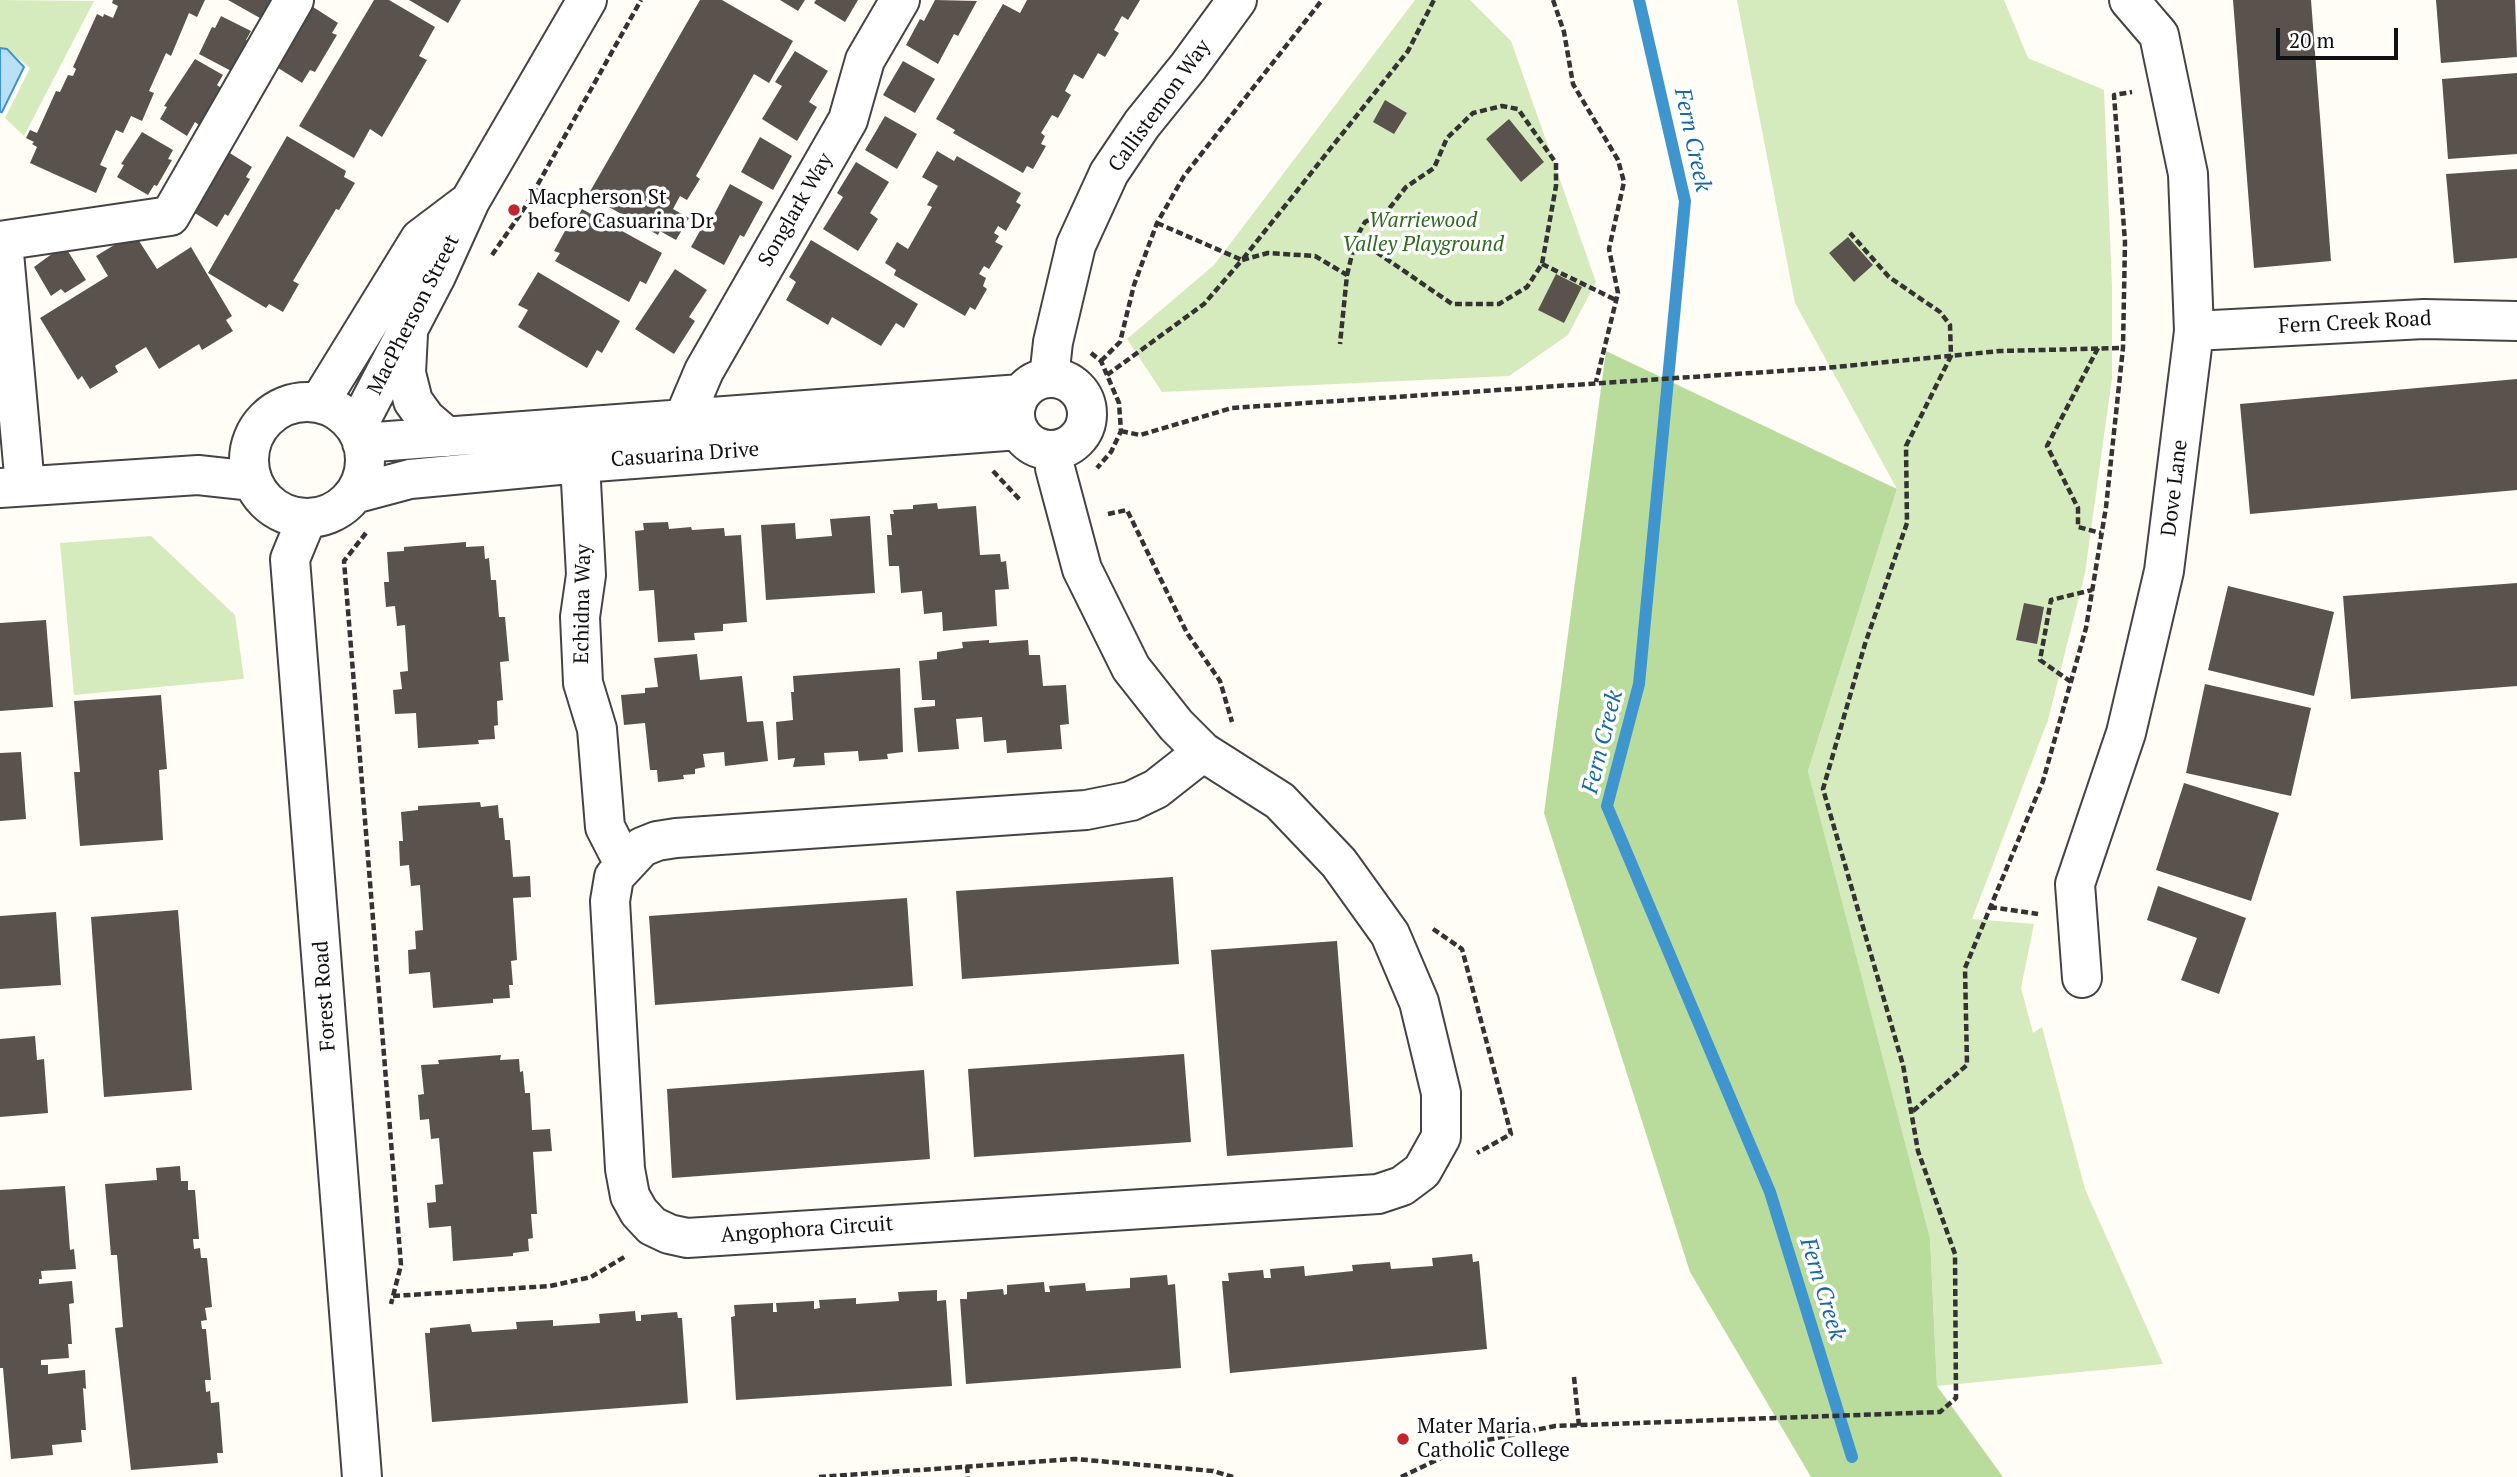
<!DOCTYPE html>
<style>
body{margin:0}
#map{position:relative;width:2517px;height:1477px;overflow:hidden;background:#fffdf5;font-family:"PT Serif",serif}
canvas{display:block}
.scale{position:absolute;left:2276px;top:28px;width:122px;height:32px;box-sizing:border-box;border:4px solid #111;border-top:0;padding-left:9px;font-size:21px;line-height:24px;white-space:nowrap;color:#111;-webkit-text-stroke:5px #fff;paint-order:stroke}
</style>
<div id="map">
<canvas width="2517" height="1477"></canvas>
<div class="scale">20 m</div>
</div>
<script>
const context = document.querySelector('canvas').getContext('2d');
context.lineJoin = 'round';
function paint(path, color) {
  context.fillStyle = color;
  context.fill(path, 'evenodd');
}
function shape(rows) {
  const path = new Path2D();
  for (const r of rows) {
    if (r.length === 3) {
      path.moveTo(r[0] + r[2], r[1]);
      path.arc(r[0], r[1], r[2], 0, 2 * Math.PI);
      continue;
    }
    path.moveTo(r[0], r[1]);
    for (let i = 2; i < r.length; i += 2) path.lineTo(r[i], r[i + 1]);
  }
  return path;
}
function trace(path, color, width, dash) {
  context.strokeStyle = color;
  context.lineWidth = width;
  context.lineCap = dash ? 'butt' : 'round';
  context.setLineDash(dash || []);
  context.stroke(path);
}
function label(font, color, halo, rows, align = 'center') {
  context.font = font + ' "PT Serif",serif';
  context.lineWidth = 7;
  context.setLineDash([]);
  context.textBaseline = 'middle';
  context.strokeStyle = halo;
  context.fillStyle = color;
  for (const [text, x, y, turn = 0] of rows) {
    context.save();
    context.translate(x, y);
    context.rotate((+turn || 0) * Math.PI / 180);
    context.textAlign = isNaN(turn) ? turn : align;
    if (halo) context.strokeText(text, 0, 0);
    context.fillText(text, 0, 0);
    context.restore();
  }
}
paint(shape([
 [0,0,94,1,24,136,5,118,30,68,7,49,0,47],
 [1415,0,1470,0,1511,41,1596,282,1568,335,1509,376,1162,392,1127,339,1214,265],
 [1737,0,2004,0,2028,58,2104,90,2112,287,2112,378,2085,573,2048,720,1972,919,2034,924,2021,988,2033,1033,2042,1027,2085,1189,2163,1364,1937,1386,1930,1238,1808,771,1897,489,1795,303],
 [151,536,235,615,244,679,74,695,60,543]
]), '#d5ebbd');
paint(shape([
 [1606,351,1897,489,1808,771,1930,1238,1937,1386,2003,1477,1811,1477,1690,1272,1544,813]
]), '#b9dc9c');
const water = shape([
 [0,48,7,49,24,67,2,112,0,112,0,48]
]);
paint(water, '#b9e0f7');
trace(water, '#3f96cf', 2);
trace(shape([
 [1639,0,1685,201,1639,684,1607,806,1770,1192,1852,1457]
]), '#3f96cf', 12);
paint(shape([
 [113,0,205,0,197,17,189,13,171,56,166,53,149,91,154,93,142,121,131,116,123,133,116,130,100,165,107,168,96,193,30,163,37,147,32,144,34,142,26,138,30,130,37,133,56,91,60,92,68,75,73,76,76,69,73,67,97,14,103,17,104,14,113,18,118,6,112,3],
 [228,0,273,0,260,18],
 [374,0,389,0,435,27,419,56,427,60,382,137,370,129,354,158,299,126],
 [409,0,461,0,448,23],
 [700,0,722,0,793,41,769,83,754,74,696,176,700,179,687,200,680,196,673,209,689,218,676,240,660,231,658,235,588,195],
 [780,0,805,0,798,11],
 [816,0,858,0,845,22,814,3],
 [935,0,977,1,958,36,954,34,938,64,906,45,920,19,924,21],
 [1027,0,1140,0,1128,20,1122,16,1114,30,1119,33,1105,57,1098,53,1083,79,1074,74,1065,91,1071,95,1058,118,1052,115,1041,133,1045,136,1041,144,1046,146,1033,169,1027,166,1023,173,953,133,955,130,936,119,1003,4,1020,13],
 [2233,0,2311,0,2331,261,2254,268],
 [2436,0,2515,0,2517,57,2441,63],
 [310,5,338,23,332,33,337,35,315,72,310,70,302,83,275,66],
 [221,16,251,31,246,40,250,42,235,73,199,54,212,27,215,28],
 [795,51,828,71,809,102,817,107,797,141,762,119,782,86,775,82],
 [195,59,223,75,217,85,221,88,199,125,195,122,187,136,160,119,167,107,164,106],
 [903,61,935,79,915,113,883,95],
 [2517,73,2517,154,2448,159,2442,79],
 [1385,100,1407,113,1394,134,1373,122],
 [885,116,917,134,897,169,865,150],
 [1509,119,1544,162,1521,182,1486,139],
 [142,132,173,150,168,159,172,160,157,186,154,185,148,195,117,177,124,165,121,164],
 [287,136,346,171,344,177,355,183,339,210,336,209,293,281,299,284,283,312,269,304,266,308,208,273],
 [760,137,792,156,773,190,741,172],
 [225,150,252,167,246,177,250,179,228,216,225,214,217,227,190,210],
 [937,151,954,161,957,156,1021,193,1016,202,1021,205,1006,231,998,226,994,233,999,236,995,242,1003,246,989,269,984,266,979,274,986,278,983,286,987,289,975,310,970,307,965,316,894,275,896,270,885,263,897,242,908,249,932,207,927,205,938,186,922,177],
 [856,162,889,182,870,213,878,219,858,251,823,229,843,197,837,193],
 [2517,169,2517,258,2454,263,2446,174],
 [730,184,763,202,744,237,740,235,724,265,691,247,706,220,710,222],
 [582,209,662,253,646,284,640,281,629,302,555,261,560,253,554,251,571,220,575,222],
 [134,233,157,269,191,247,232,316,226,320,233,331,202,350,199,344,159,369,146,347,115,366,118,372,90,389,82,376,78,380,40,318,108,276,96,256],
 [1848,237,1873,265,1854,282,1829,253],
 [811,240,918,304,904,328,896,323,881,346,832,317,828,325,786,300,796,282,789,277],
 [64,245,86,280,65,293,61,289,51,296,34,267],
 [675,269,707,290,689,317,695,321,674,354,635,329],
 [538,272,620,321,602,353,597,350,587,368,518,327,528,310,518,305],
 [1556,274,1582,287,1564,323,1538,310],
 [2517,379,2517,490,2250,514,2240,404],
 [937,503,938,509,976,506,980,555,1000,554,1001,562,1006,561,1009,589,995,590,997,626,943,631,942,612,924,614,922,591,901,593,899,566,889,566,887,535,892,535,890,514,894,514,893,510,913,509,913,505],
 [870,516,875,593,766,600,761,525,795,523,796,539,832,536,830,519],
 [668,522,669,529,691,527,692,530,724,528,725,536,741,535,747,622,723,624,723,631,694,633,695,640,658,642,654,590,639,591,635,531,644,530,643,523],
 [466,542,466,547,484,546,485,559,489,558,491,580,496,580,499,617,505,617,509,661,500,662,503,700,497,701,498,725,494,726,495,739,478,740,479,744,418,748,416,713,395,714,393,690,402,689,400,672,408,671,405,625,397,626,395,606,386,607,384,582,389,582,387,552,404,551,404,547],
 [2517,583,2517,686,2351,699,2343,596],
 [2228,586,2334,612,2314,696,2208,670],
 [2024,603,2044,607,2037,644,2016,640],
 [46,620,53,707,0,711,0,623],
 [989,640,989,643,1028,640,1029,655,1040,655,1043,686,1066,685,1069,724,1060,725,1062,749,1007,753,1006,740,984,742,982,717,956,719,959,749,918,752,914,708,935,706,935,700,922,700,919,661,937,659,937,652,963,648,962,642],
 [697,654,700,680,742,676,747,722,763,721,768,761,725,766,724,752,703,754,705,767,695,769,695,774,683,775,684,779,658,782,657,770,650,770,645,723,624,725,621,695,645,693,645,688,658,687,654,658],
 [900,668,903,752,887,754,888,759,859,761,858,751,824,753,825,765,793,767,795,758,778,760,776,722,793,720,791,692,794,692,793,676],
 [2205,684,2311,708,2291,796,2186,773],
 [161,695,167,769,159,770,163,840,80,846,74,772,80,772,74,701],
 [21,752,26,819,0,821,0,753],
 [2184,783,2279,813,2251,901,2156,870],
 [480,802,481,807,498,805,499,818,503,818,505,840,510,840,513,877,530,876,531,897,513,898,517,960,511,961,513,985,509,985,510,998,493,999,493,1003,433,1008,430,972,409,974,408,950,416,949,415,931,423,930,420,885,411,886,409,865,400,866,399,841,403,841,401,812,418,810,418,806],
 [1173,877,1179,964,962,979,956,891],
 [2158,886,2246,918,2219,994,2181,980,2197,938,2147,920],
 [907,898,913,986,655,1005,649,916],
 [178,910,192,1090,104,1097,91,917],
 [56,912,61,985,0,989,0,916],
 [1337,941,1353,1147,1227,1156,1211,950],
 [35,1036,37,1060,44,1059,48,1113,0,1117,0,1039],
 [1184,1054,1191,1142,974,1157,968,1069],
 [501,1055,500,1060,519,1059,520,1072,523,1071,525,1093,530,1093,532,1130,550,1129,552,1151,533,1152,537,1214,531,1214,533,1238,528,1239,529,1251,513,1253,513,1256,453,1261,451,1226,429,1228,427,1203,436,1202,435,1185,443,1184,439,1138,431,1139,429,1119,420,1120,418,1095,424,1094,421,1065,439,1064,438,1060],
 [924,1070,930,1159,672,1178,667,1089],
 [180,1166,181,1181,188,1181,188,1190,195,1190,199,1239,193,1239,194,1249,200,1248,201,1258,207,1258,212,1307,205,1308,207,1320,201,1321,202,1329,206,1329,211,1380,205,1380,206,1392,210,1391,211,1403,219,1402,223,1453,217,1453,218,1463,131,1470,115,1328,123,1327,117,1255,111,1255,105,1184,157,1180,156,1168],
 [65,1186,70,1250,74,1249,76,1269,41,1271,42,1279,39,1279,39,1284,72,1281,74,1303,69,1304,72,1344,68,1344,69,1358,41,1360,41,1365,48,1365,48,1374,85,1370,86,1389,83,1388,86,1430,81,1430,82,1442,52,1445,53,1455,11,1459,3,1368,0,1368,0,1190],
 [1472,1254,1473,1262,1479,1261,1487,1349,1230,1373,1222,1281,1229,1281,1228,1273,1263,1270,1264,1278,1271,1278,1270,1269,1304,1266,1305,1276,1353,1271,1352,1265,1390,1262,1391,1269,1433,1266,1432,1258],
 [1167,1275,1168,1285,1175,1284,1181,1368,966,1384,960,1299,967,1299,967,1292,1003,1289,1004,1295,1007,1294,1007,1285,1044,1282,1045,1292,1050,1292,1049,1286,1085,1283,1086,1291,1130,1288,1130,1278],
 [937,1290,937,1301,946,1300,952,1386,736,1400,731,1317,735,1316,734,1305,773,1303,773,1312,777,1312,776,1303,814,1301,814,1309,820,1308,819,1300,856,1298,856,1304,899,1301,898,1292],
 [635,1311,636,1321,641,1321,641,1315,677,1312,678,1318,682,1318,688,1403,432,1422,425,1333,430,1333,430,1328,470,1324,472,1332,517,1329,516,1322,553,1320,553,1326,600,1323,599,1314]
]), '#5a524d');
const minor = shape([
 [0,241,170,216,294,0],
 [3,242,25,486],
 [2194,331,2424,319,2517,321],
 [408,334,406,373,413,401,426,419,447,437],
 [1049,378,1053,342,1076,245,1109,173,1142,124,1188,67,1237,0],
 [1051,414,36],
 [307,460,58],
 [319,403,420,239,465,205],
 [684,418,704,371,848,120,865,60,900,0],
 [356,429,436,276,470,201,587,0],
 [362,443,1021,394],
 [1054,450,1055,468,1082,569,1131,668,1176,725,1203,752,1280,801,1339,863,1390,934,1419,1002,1441,1093,1441,1137,1422,1171,1402,1186,1378,1194,687,1238,669,1234,652,1226,639,1212,630,1196,625,1169,610,901,614,877,642,847,657,841,676,838,1086,810,1131,801,1156,789,1203,752],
 [580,463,586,575,580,617,583,683,597,729,605,827,624,864],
 [0,488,198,475,253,481],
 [354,494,410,479,580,463,1019,430],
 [307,518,290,559,362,1477],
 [2082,978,2075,884,2126,733,2164,571,2194,331,2188,174,2159,35,2129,0]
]);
trace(minor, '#444', 42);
trace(shape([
 [1553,0,1564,32,1573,84,1618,160,1624,182,1609,249,1618,293,1596,382],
 [1157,223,1242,260,1408,51,1434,0],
 [492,255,524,209,641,0],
 [1542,264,1616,300],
 [1347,275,1356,238,1452,304,1499,304,1527,287,1542,264,1556,186,1556,163,1518,109,1502,106,1473,113,1447,138,1434,168,1406,187,1388,210,1365,222,1356,238],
 [2098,348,2047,446,2078,508,2078,527,2101,533],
 [1091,353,1101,361,1119,403,1121,431,1111,452,1097,468],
 [1101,361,1120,342,1134,285,1157,223,1184,176,1322,0],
 [1107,375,1204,304,1242,260,1268,253,1315,256,1347,275,1340,344],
 [1121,431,1140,435,1232,408,1825,368,2000,351,2123,348],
 [993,471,1021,501],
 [1108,514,1127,510,1187,633,1220,681,1232,722],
 [366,533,344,561,401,1265,391,1304],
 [2071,682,2040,660,2051,600,2092,590],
 [1990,907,2038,914],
 [1433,929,1462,949,1511,1134,1477,1153],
 [1913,1111,1967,1065,1965,968,2043,781,2086,628,2106,507,2123,348,2125,242,2114,95,2132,92],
 [393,1296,550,1286,591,1277,626,1256],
 [1574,1377,1579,1426],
 [967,1466,968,1477],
 [819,1477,1075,1459,1213,1471,1233,1477],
 [1401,1477,1472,1443,1555,1426,1940,1412,1956,1398,1955,1254,1918,1151,1903,1065,1823,789,1865,644,1907,523,1906,446,1951,356,1950,325,1940,312,1889,277,1850,233]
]), '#333', 4.5, [7, 3.5]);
trace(minor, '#fff', 38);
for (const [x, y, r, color] of [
 [514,210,7,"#c4262e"],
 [1403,1439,7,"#c4262e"]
]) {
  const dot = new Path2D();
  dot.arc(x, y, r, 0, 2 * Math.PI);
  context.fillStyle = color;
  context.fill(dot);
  trace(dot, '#fff', 2.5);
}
label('21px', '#111', '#fff', [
 ["Callistemon Way",1160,106,-54],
 ["Songlark Way",796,210,-60],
 ["MacPherson Street",414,315,-63],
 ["Fern Creek Road",2355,323,-3],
 ["Casuarina Drive",685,455,-4],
 ["Dove Lane",2175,488,-83],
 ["Echidna Way",583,604,-89],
 ["Forest Road",325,996,-94],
 ["Angophora Circuit",807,1230,-4]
]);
label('21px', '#111', '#fff', [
 ["Macpherson St",528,198],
 ["before Casuarina Dr",528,222],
 ["Mater Maria",1417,1427],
 ["Catholic College",1417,1451]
], 'left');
label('italic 21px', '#2f6b1f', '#fff', [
 ["Warriewood",1423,221],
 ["Valley Playground",1423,245]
]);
label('italic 23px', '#1768a6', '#fff', [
 ["Fern Creek",1692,140,78],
 ["Fern Creek",1603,742,-76],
 ["Fern Creek",1822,1289,73]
]);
</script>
